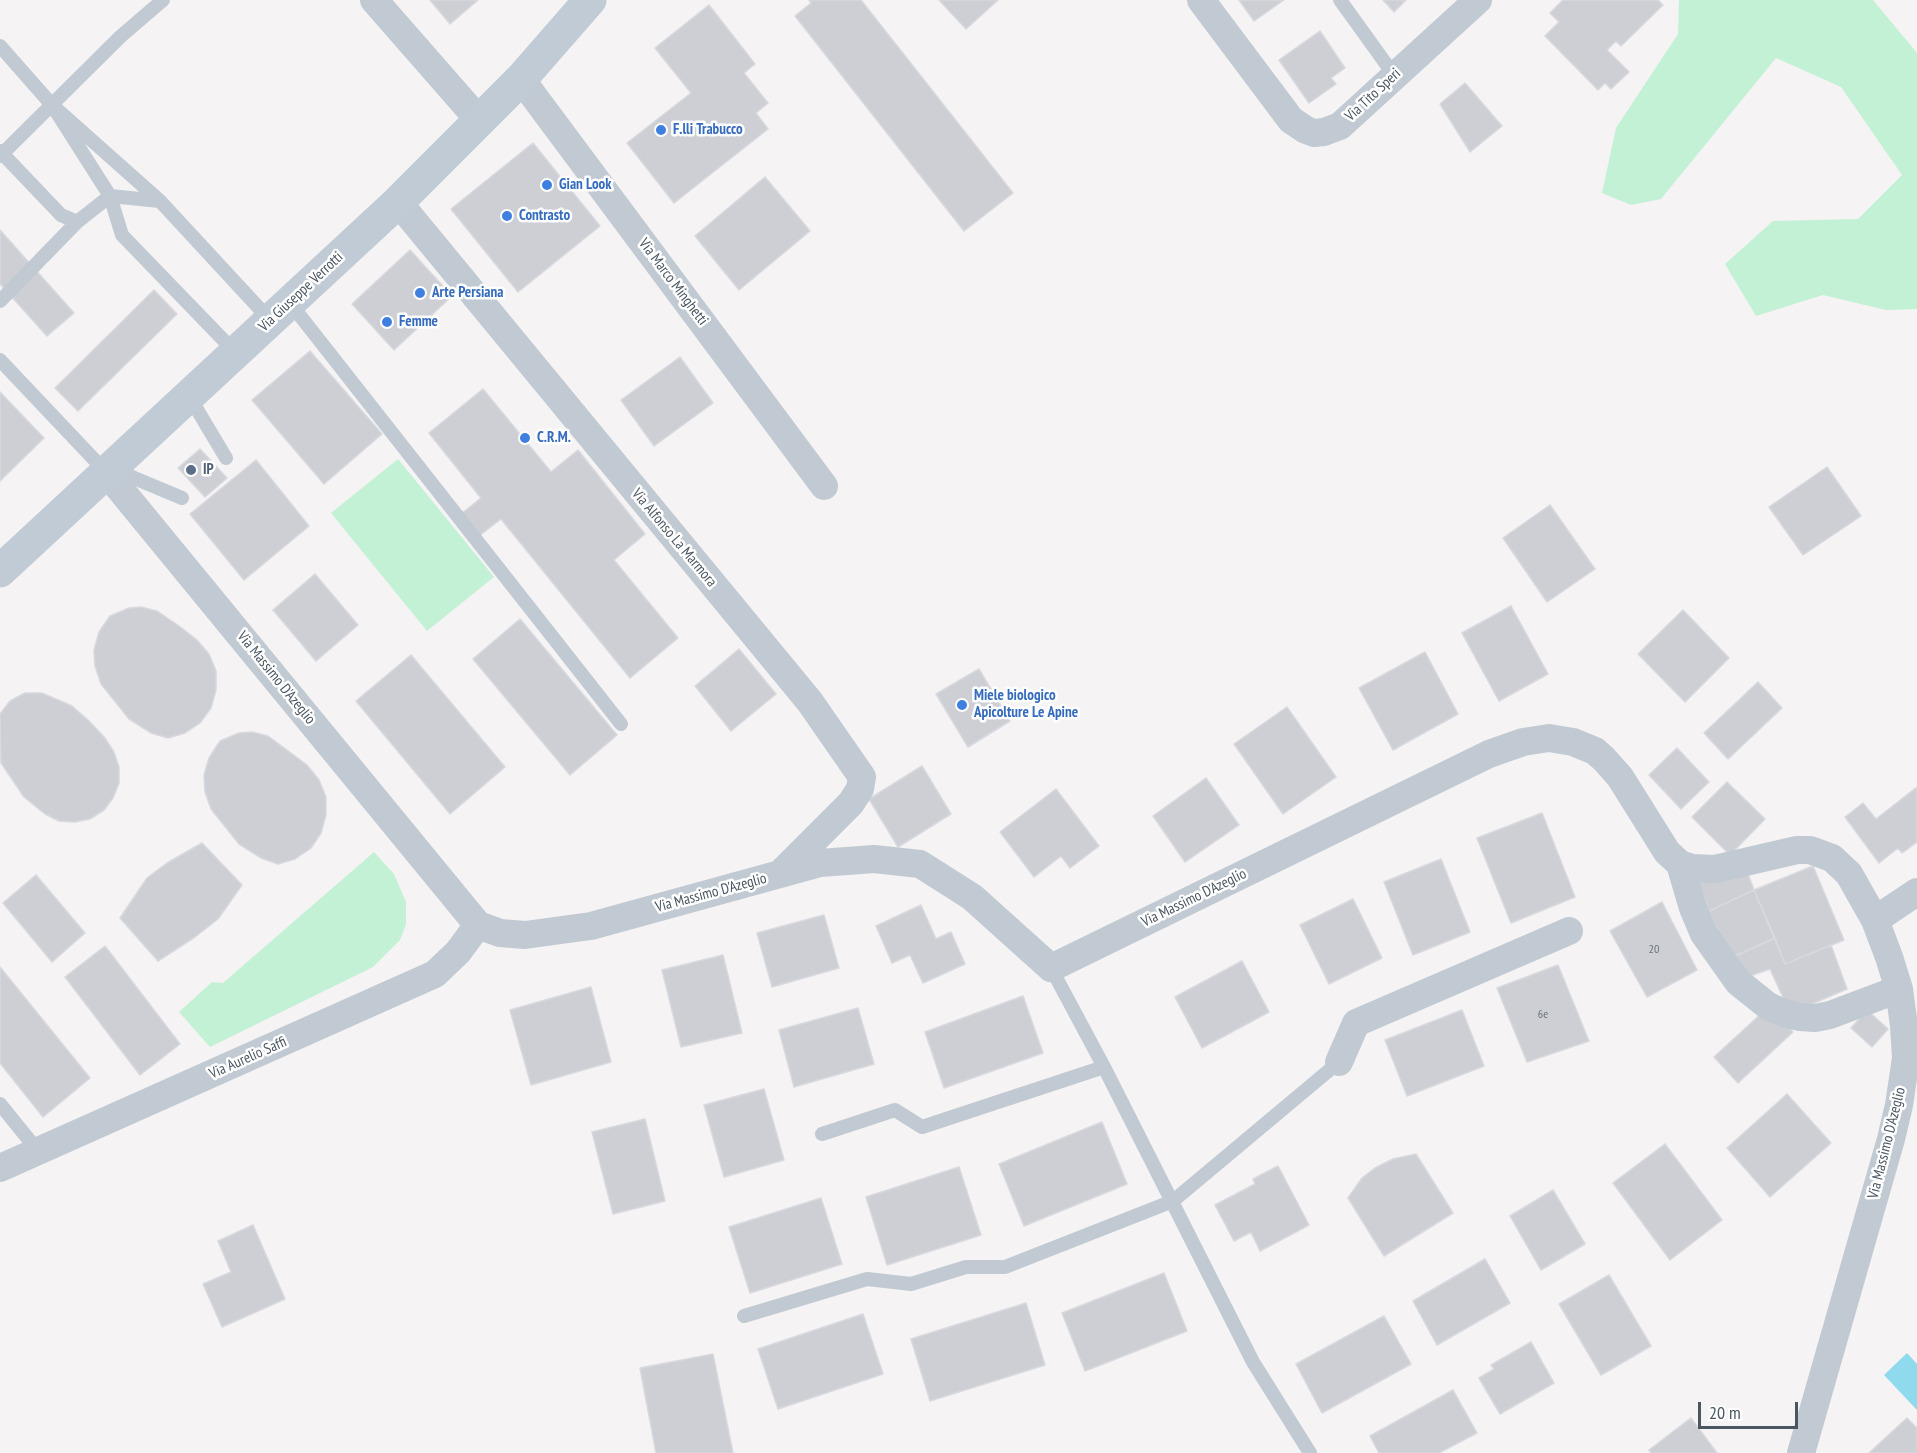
<!DOCTYPE html>
<style>
body{margin:0}
#map{position:relative;width:1917px;height:1453px;overflow:hidden;background:#f5f3f3;font-family:"PT Sans Narrow",sans-serif}
canvas{display:block}
.scale{position:absolute;left:1698px;top:1402px;width:100px;height:27px;box-sizing:border-box;border:3px solid #4a5661;border-top:0;padding-left:8px;font-size:18px;line-height:21px;white-space:nowrap;color:#4a5661;-webkit-text-stroke:4px #fff;paint-order:stroke}
</style>
<div id="map">
<canvas width="1917" height="1453"></canvas>
<div class="scale">20 m</div>
</div>
<script>
const context = document.querySelector('canvas').getContext('2d');
context.lineJoin = 'round';
function paint(path, color) {
  context.fillStyle = color;
  context.fill(path, 'evenodd');
}
function shape(rows) {
  const path = new Path2D();
  for (const r of rows) {
    path.moveTo(r[0], r[1]);
    for (let i = 2; i < r.length; i += 2) path.lineTo(r[i], r[i + 1]);
  }
  return path;
}
function trace(path, color, width, dash) {
  context.strokeStyle = color;
  context.lineWidth = width;
  context.lineCap = dash ? 'butt' : 'round';
  context.setLineDash(dash || []);
  context.stroke(path);
}
function label(font, color, halo, rows, align = 'center') {
  context.font = font + ' "PT Sans Narrow",sans-serif';
  context.lineWidth = 5;
  context.setLineDash([]);
  context.textBaseline = 'middle';
  context.strokeStyle = halo;
  context.fillStyle = color;
  for (const [text, x, y, turn = 0] of rows) {
    context.save();
    context.translate(x, y);
    context.rotate((+turn || 0) * Math.PI / 180);
    context.textAlign = isNaN(turn) ? turn : align;
    if (halo) context.strokeText(text, 0, 0);
    context.fillText(text, 0, 0);
    context.restore();
  }
}
paint(shape([
 [1679,0,1873,0,1917,53,1917,309,1886,310,1823,295,1756,316,1725,264,1773,221,1858,219,1902,175,1841,87,1776,58,1661,199,1631,205,1602,193,1616,128,1678,34],
 [398,459,494,577,427,631,331,513],
 [374,852,394,874,406,902,406,924,400,940,373,967,210,1047,179,1012,212,982,223,983]
]), '#c3f1d5');
paint(shape([
 [1907,1353,1917,1364,1917,1410,1884,1375]
]), '#90daee');
const building = shape([
 [430,0,478,0,450,24,430,0],
 [809,0,861,0,1013,193,964,231,795,16,811,3,809,0],
 [939,0,998,0,966,29,939,0],
 [1239,0,1284,0,1254,21,1239,0],
 [1383,0,1406,0,1394,12,1383,0],
 [1563,0,1658,0,1663,5,1621,46,1616,41,1607,50,1629,72,1611,89,1605,83,1598,90,1545,36,1559,22,1550,13,1563,0],
 [709,5,755,64,744,73,768,103,756,113,768,129,674,203,627,143,691,93,655,48,709,5],
 [1320,31,1345,68,1331,78,1336,84,1309,103,1279,60,1320,31],
 [1465,83,1502,126,1470,152,1440,104,1465,83],
 [533,143,600,226,518,292,451,209,533,143],
 [765,177,810,231,739,290,695,236,765,177],
 [0,230,74,313,47,336,0,284,0,230],
 [410,250,452,296,394,350,352,304,410,250],
 [154,290,177,314,78,411,55,388,154,290],
 [310,351,382,434,324,484,252,400,310,351],
 [680,357,713,403,654,446,621,400,680,357],
 [483,389,551,472,578,450,645,534,614,560,678,638,630,678,501,519,479,536,461,514,481,498,429,433,483,389],
 [0,392,44,438,0,481,0,392],
 [200,449,227,478,205,497,178,468,200,449],
 [256,460,309,526,244,580,190,514,256,460],
 [1827,467,1861,516,1803,555,1769,507,1827,467],
 [1550,505,1595,569,1547,602,1503,538,1550,505],
 [315,574,358,625,316,661,273,610,315,574],
 [1511,606,1548,674,1499,701,1462,633,1511,606],
 [141,607,157,611,179,626,197,640,209,654,216,671,216,690,211,708,200,723,185,733,168,738,151,733,129,719,101,684,95,666,94,650,99,632,110,616,129,608,141,607],
 [1683,610,1729,658,1685,702,1638,654,1683,610],
 [520,619,617,735,570,775,473,659,520,619],
 [739,649,776,694,731,731,695,686,739,649],
 [1425,652,1458,714,1393,750,1359,688,1425,652],
 [411,655,505,767,450,814,356,701,411,655],
 [979,669,1010,721,968,747,936,694,979,669],
 [1758,682,1782,708,1728,759,1704,733,1758,682],
 [25,693,42,693,72,706,88,720,105,738,114,752,119,767,119,783,113,798,104,810,90,819,75,822,59,821,45,814,24,797,1,763,0,714,10,701,25,693],
 [1287,707,1336,777,1283,814,1234,744,1287,707],
 [252,732,268,736,307,765,319,780,326,797,326,815,321,833,311,848,295,859,278,864,261,858,239,844,211,809,205,792,204,775,209,758,220,741,239,733,252,732],
 [1677,748,1709,782,1681,809,1649,775,1677,748],
 [922,766,951,814,898,847,869,799,922,766],
 [1206,778,1239,825,1185,862,1153,816,1206,778],
 [1727,782,1765,819,1730,855,1692,817,1727,782],
 [1917,787,1917,842,1902,853,1898,848,1879,863,1845,817,1863,803,1876,819,1917,787],
 [1056,789,1099,846,1070,868,1061,856,1034,877,1000,832,1056,789],
 [1542,813,1575,897,1511,923,1477,838,1542,813],
 [202,843,242,885,218,919,195,937,158,961,120,918,147,878,167,863,202,843],
 [1441,859,1470,932,1413,955,1384,882,1441,859],
 [1813,866,1844,940,1785,964,1754,890,1813,866],
 [1747,871,1754,890,1709,911,1697,878,1747,871],
 [36,875,85,933,52,962,3,903,36,875],
 [1754,890,1775,938,1730,958,1709,911,1754,890],
 [1353,899,1382,958,1329,984,1300,925,1353,899],
 [1662,902,1697,970,1647,997,1610,931,1662,902],
 [921,905,936,939,951,932,965,964,923,983,910,955,892,963,876,926,921,905],
 [824,915,839,968,772,987,757,933,824,915],
 [1775,938,1785,964,1831,945,1847,989,1800,1009,1787,1006,1770,969,1747,977,1736,956,1775,938],
 [105,946,180,1044,140,1075,65,977,105,946],
 [723,955,742,1033,681,1047,662,970,723,955],
 [1242,961,1269,1012,1202,1048,1175,997,1242,961],
 [1558,965,1589,1041,1527,1062,1497,988,1558,965],
 [0,967,90,1078,43,1117,0,1063,0,967],
 [591,987,611,1062,531,1085,510,1010,591,987],
 [1023,996,1043,1053,944,1088,925,1032,1023,996],
 [858,1008,874,1064,794,1087,779,1030,858,1008],
 [1462,1010,1484,1066,1407,1096,1385,1040,1462,1010],
 [1867,1010,1888,1029,1872,1047,1851,1028,1867,1010],
 [1763,1012,1783,1022,1793,1032,1738,1083,1714,1057,1763,1012],
 [764,1089,784,1160,724,1177,704,1105,764,1089],
 [1787,1094,1831,1143,1770,1197,1727,1148,1787,1094],
 [645,1119,665,1201,613,1214,592,1132,645,1119],
 [1102,1122,1127,1184,1024,1226,999,1164,1102,1122],
 [1665,1144,1722,1220,1670,1260,1613,1183,1665,1144],
 [1416,1154,1453,1213,1384,1256,1348,1198,1362,1178,1375,1168,1393,1159,1416,1154],
 [1278,1166,1309,1225,1260,1251,1251,1232,1234,1241,1215,1205,1255,1184,1253,1179,1278,1166],
 [959,1167,981,1235,887,1265,866,1197,959,1167],
 [1553,1190,1585,1244,1541,1270,1510,1216,1553,1190],
 [821,1198,842,1264,750,1293,729,1227,821,1198],
 [253,1225,285,1299,222,1327,203,1284,231,1272,218,1241,253,1225],
 [1485,1259,1510,1303,1437,1345,1413,1301,1485,1259],
 [1164,1273,1187,1331,1085,1371,1062,1313,1164,1273],
 [1609,1275,1651,1346,1601,1375,1559,1304,1609,1275],
 [1026,1303,1045,1365,930,1401,911,1339,1026,1303],
 [863,1314,883,1374,778,1409,758,1349,863,1314],
 [1384,1316,1411,1364,1322,1413,1296,1364,1384,1316],
 [1531,1342,1554,1383,1500,1414,1479,1378,1494,1369,1491,1365,1531,1342],
 [713,1354,733,1453,656,1453,640,1368,713,1354],
 [1453,1390,1477,1433,1439,1453,1379,1453,1370,1436,1453,1390],
 [1691,1418,1717,1453,1651,1453,1649,1450,1691,1418],
 [1907,1418,1917,1428,1917,1453,1869,1453,1907,1418]
]);
paint(building, '#cdcfd5');
trace(building, '#d7d9de', 1.5);
trace(shape([
 [1340,0,1394,75],
 [0,46,52,105,160,201],
 [52,105,110,196,122,235,235,352],
 [0,151,61,215,77,222],
 [0,156,120,37,163,0],
 [0,301,77,222,110,196,160,201,271,321],
 [290,303,621,724],
 [0,360,106,472,127,475,182,498],
 [189,396,226,458],
 [1051,968,1104,1067,1253,1362,1310,1453],
 [0,1104,38,1151],
 [822,1134,895,1110,922,1127,1104,1067],
 [744,1316,867,1279,911,1284,966,1267,1005,1267,1173,1201,1339,1062]
]), '#c1cad2', 14);
trace(shape([
 [374,0,479,120],
 [1201,0,1291,120,1306,130,1314,133,1324,132,1340,126,1478,0],
 [521,79,824,486],
 [398,202,810,702,862,777,860,789,851,803,781,873],
 [106,472,478,925,500,933,525,935,591,926,820,863,874,859,920,864,972,897,1051,968,1489,754,1523,742,1549,738,1573,742,1595,751,1604,759,1620,777,1667,852,1680,864,1692,868,1715,869,1797,850,1810,850,1832,858,1849,874,1875,920,1889,957,1899,989,1904,1026,1906,1058,1899,1105,1891,1139,1801,1453],
 [1680,864,1693,908,1704,934,1738,982,1768,1006,1783,1013,1800,1017,1815,1018,1830,1015,1899,989],
 [1875,920,1917,892],
 [1339,1062,1356,1023,1569,931],
 [0,1168,435,974,458,952,478,925]
]), '#c1cad2', 28);
trace(shape([
 [0,571,398,202,521,79,590,0]
]), '#c1cbd6', 33);
for (const [x, y, r, color] of [
 [661,130,6,"#3f7fe0"],
 [547,185,6,"#3f7fe0"],
 [507,216,6,"#3f7fe0"],
 [420,293,6,"#3f7fe0"],
 [387,322,6,"#3f7fe0"],
 [525,438,6,"#3f7fe0"],
 [191,470,6,"#5c6f8a"],
 [962,705,6,"#3f7fe0"]
]) {
  const dot = new Path2D();
  dot.arc(x, y, r, 0, 2 * Math.PI);
  context.fillStyle = color;
  context.fill(dot);
  trace(dot, '#fff', 2);
}
label('12px', '#6b747e', null, [
 ["20",1654,950],
 ["6e",1543,1015]
]);
label('15px', '#4a5661', '#fff', [
 ["Via Tito Speri",1373,95,-43],
 ["Via Marco Minghetti",673,282,53],
 ["Via Giuseppe Verrotti",301,292,-43],
 ["Via Alfonso La Marmora",674,538,50],
 ["Via Massimo D'Azeglio",276,678,51],
 ["Via Massimo D'Azeglio",711,893,-15],
 ["Via Massimo D'Azeglio",1194,898,-26],
 ["Via Aurelio Saffi",248,1058,-24],
 ["Via Massimo D'Azeglio",1887,1143,-76]
]);
label('bold 15px', '#366cbe', '#fff', [
 ["F.lli Trabucco",673,130],
 ["Gian Look",559,185],
 ["Contrasto",519,216],
 ["Arte Persiana",432,293],
 ["Femme",399,322],
 ["C.R.M.",537,438],
 ["Miele biologico",974,696],
 ["Apicolture Le Apine",974,713]
], 'left');
label('bold 15px', '#4e5e75', '#fff', [
 ["IP",203,470]
], 'left');
</script>
